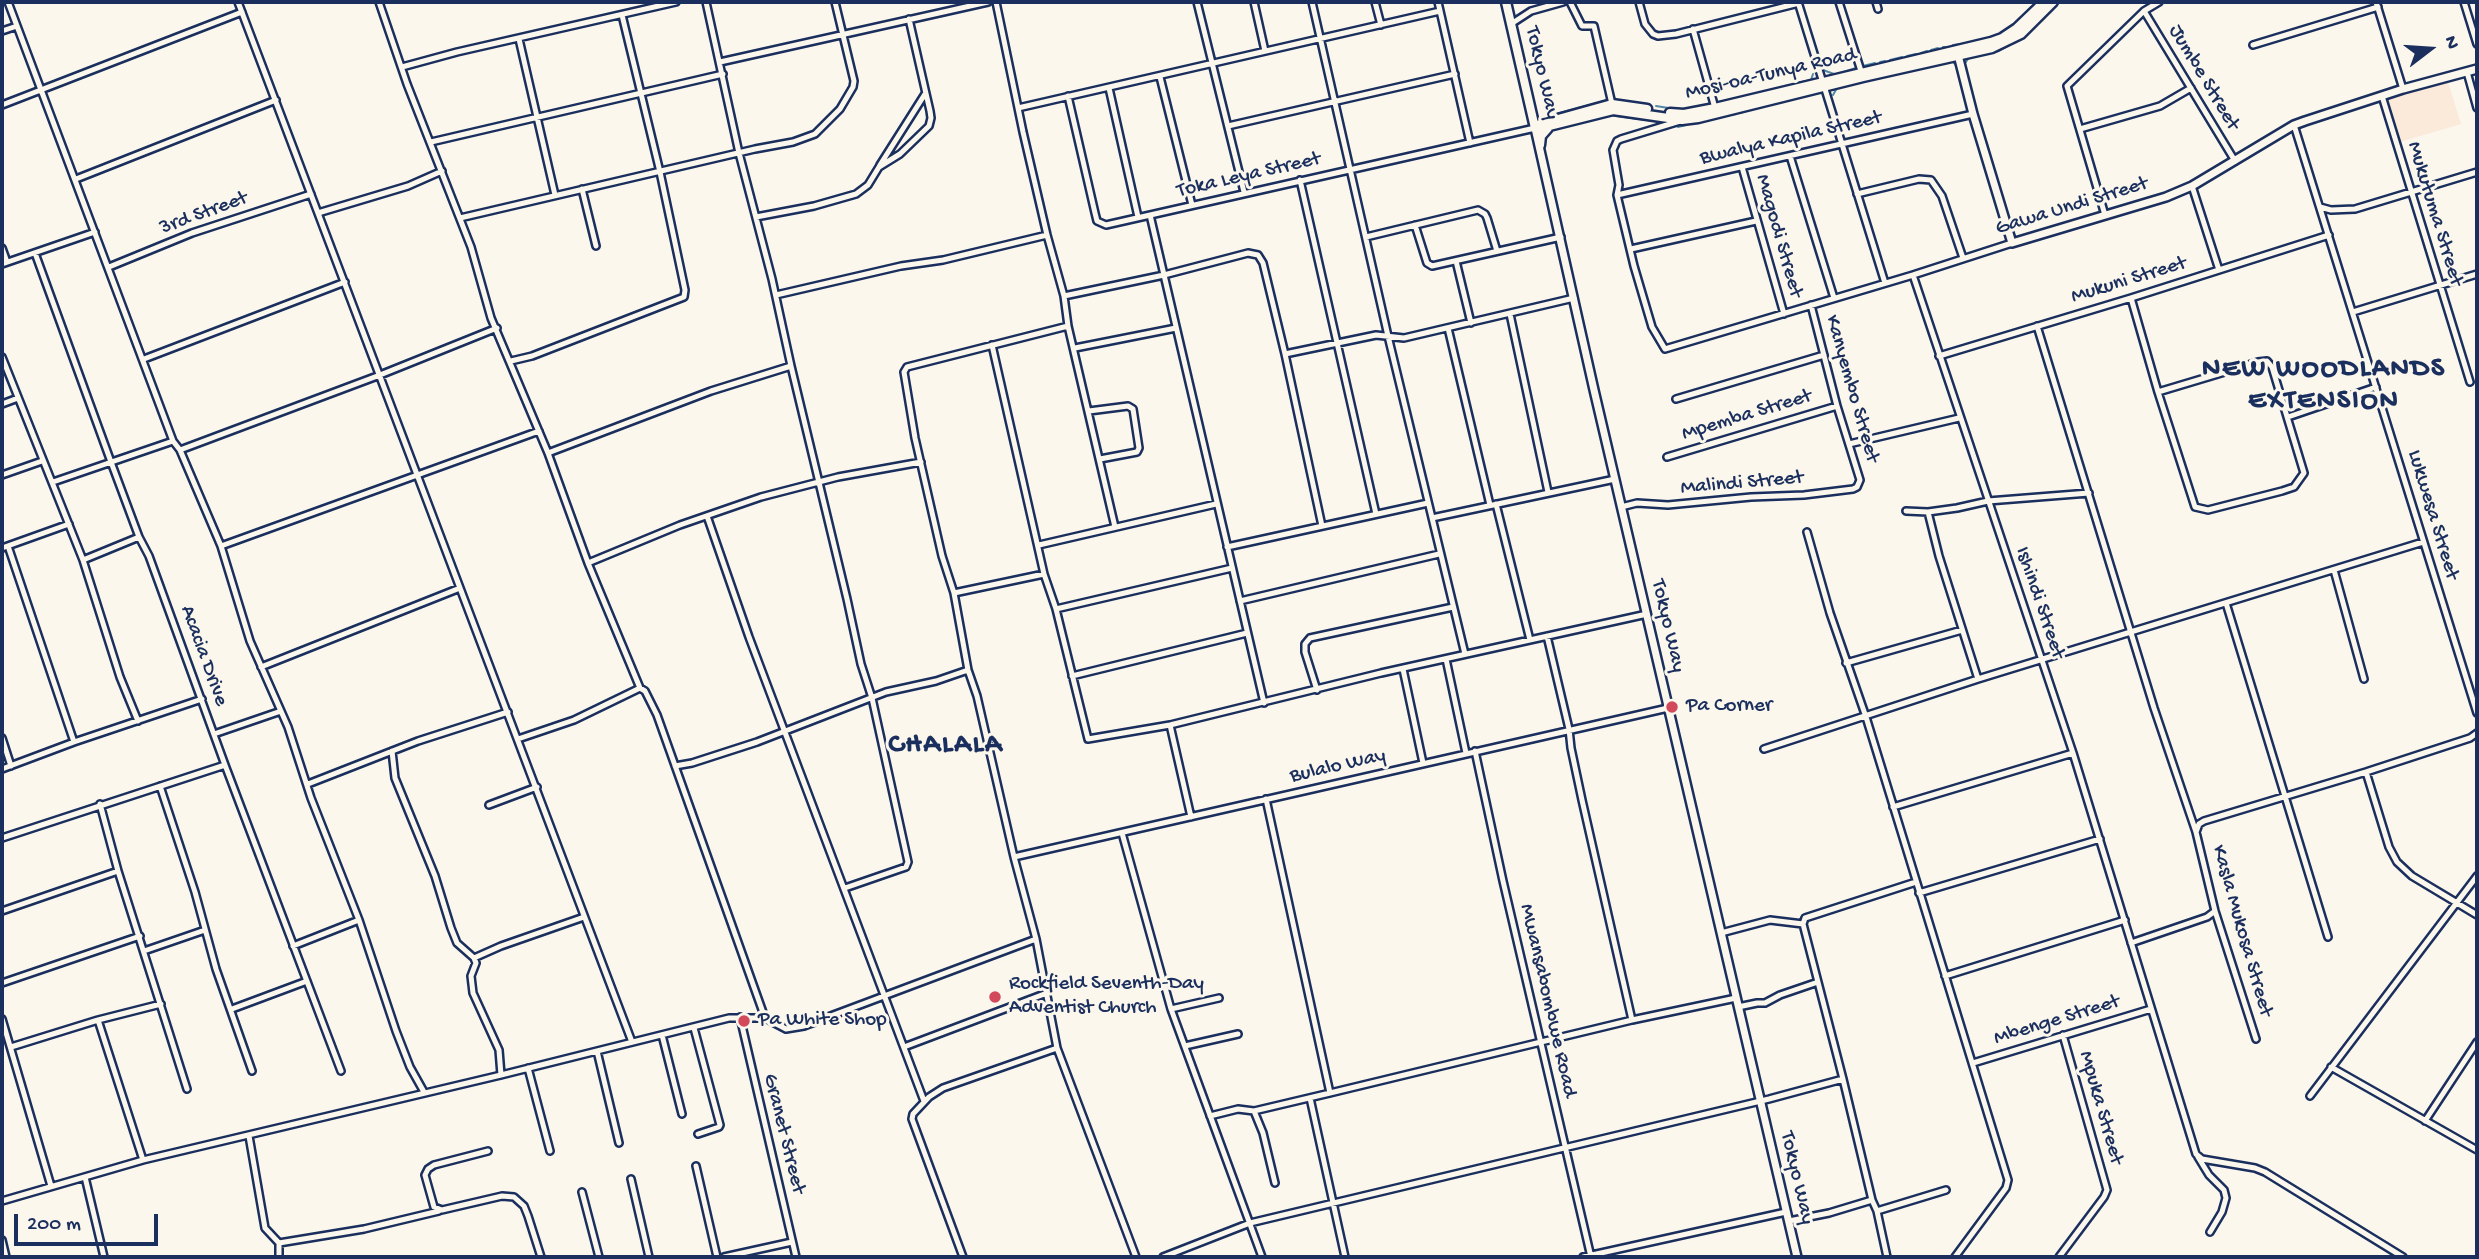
<!DOCTYPE html>
<style>
body{margin:0}
#map{position:relative;width:2479px;height:1259px;overflow:hidden;background:#fbf7ec;font-family:"Gochi Hand",sans-serif}
canvas{display:block}
.frame{position:absolute;inset:0;border:4px solid #1b2f5e;pointer-events:none}
.north{position:absolute;left:2395px;top:14px;width:70px;height:70px;-webkit-text-stroke:5px #fbf7ec;paint-order:stroke;rotate:73deg;font-size:19px;font-weight:700;line-height:28px;text-align:center;color:#1b2f5e}
.north::after{content:'';display:block;margin:auto;width:24px;height:32px;background:#1b2f5e;clip-path:polygon(50% 0,100% 100%,50% 72%,0 100%)}
.scale{position:absolute;left:14px;top:1214px;width:144px;height:32px;box-sizing:border-box;border:4px solid #1b2f5e;border-top:0;padding-left:9px;font-size:21px;line-height:24px;white-space:nowrap;color:#1b2f5e;-webkit-text-stroke:5px #fbf7ec;paint-order:stroke}
</style>
<div id="map">
<canvas width="2479" height="1259"></canvas>
<div class="frame"></div>
<div class="north">N</div>
<div class="scale">200 m</div>
</div>
<script>
const context = document.querySelector('canvas').getContext('2d');
context.lineJoin = 'round';
function paint(path, color) {
  context.fillStyle = color;
  context.fill(path, 'evenodd');
}
function shape(rows) {
  const path = new Path2D();
  for (const r of rows) {
    path.moveTo(r[0], r[1]);
    for (let i = 2; i < r.length; i += 2) path.lineTo(r[i], r[i + 1]);
  }
  return path;
}
function trace(path, color, width, dash) {
  context.strokeStyle = color;
  context.lineWidth = width;
  context.lineCap = dash ? 'butt' : 'round';
  context.setLineDash(dash || []);
  context.stroke(path);
}
function label(font, color, halo, rows, align = 'center') {
  context.font = font + ' "Gochi Hand",sans-serif';
  context.lineWidth = 6;
  context.setLineDash([]);
  context.textBaseline = 'middle';
  context.strokeStyle = halo;
  context.fillStyle = color;
  for (const [text, x, y, turn = 0] of rows) {
    context.save();
    context.translate(x, y);
    context.rotate((+turn || 0) * Math.PI / 180);
    context.textAlign = isNaN(turn) ? turn : align;
    if (halo) context.strokeText(text, 0, 0);
    context.fillText(text, 0, 0);
    context.restore();
  }
}
paint(shape([
 [2447,79,2461,124,2400,142,2387,97]
]), '#fbe9d9');
trace(shape([
 [1953,45,1968,43],
 [1943,47,1949,47],
 [1931,50,1938,48],
 [1921,53,1927,51],
 [1907,56,1916,54],
 [1890,60,1902,57],
 [1880,62,1885,61],
 [1948,62,1953,62,1956,65],
 [1966,62,1969,57,1999,51,2020,39],
 [1863,66,1875,63],
 [1823,70,1834,74],
 [1840,73,1856,68],
 [1797,83,1811,80,1813,74],
 [1785,86,1791,85],
 [1763,92,1780,88],
 [1757,94,1759,93],
 [1833,95,1838,86],
 [1616,100,1625,101],
 [1630,102,1650,105],
 [1767,105,1786,100],
 [1656,106,1675,109],
 [1740,113,1758,107],
 [1552,115,1608,100],
 [1609,115,1669,123],
 [1725,116,1736,114],
 [1713,119,1721,117],
 [1696,123,1706,120],
 [1689,124,1692,124],
 [1678,127,1686,125],
 [1559,128,1600,117]
]), '#5389a6', 2);
const minor = shape([
 [8,2,173,441,180,450,221,546,539,431],
 [238,2,632,1042],
 [379,2,407,84,471,247,491,318,548,453,588,563,640,688,645,691,657,715,765,1018],
 [996,2,1023,132,1047,235,1064,296,1068,326,1115,527],
 [1197,2,1244,192],
 [1254,2,1265,51],
 [1312,2,1388,336,1465,654],
 [1375,2,1381,25],
 [1438,2,1470,143],
 [1570,2,1582,26,1594,26,1612,104],
 [1639,2,1645,24,1653,34,1658,36,1676,34,1799,3],
 [1798,2,1885,283],
 [1839,2,1861,71],
 [1876,2,1878,9],
 [2376,2,2403,89],
 [2464,2,2477,44],
 [2144,11,2235,161],
 [1511,24,1531,11,1563,2],
 [1693,29,1715,108],
 [2,31,17,26],
 [519,39,555,195],
 [2253,45,2378,7],
 [720,62,988,2],
 [402,67,457,52,676,2],
 [2467,72,2477,108],
 [1160,77,1192,205],
 [1109,88,1138,217],
 [1068,96,1095,213,1097,221,1106,225,1535,128],
 [2382,96,2470,382],
 [2,105,242,12],
 [1018,108,1440,11],
 [1680,121,1621,139,1617,141,1613,150,1619,185,1617,195,1634,266,1652,327,1665,349,1913,275,2012,243],
 [2294,125,2477,713],
 [1228,126,1455,74],
 [2080,129,2160,106,2191,88],
 [431,142,723,74],
 [1790,156,1834,298],
 [880,165,925,94],
 [1742,167,1784,314],
 [76,179,276,100],
 [1300,180,1376,514],
 [2192,186,2219,270],
 [582,189,596,246],
 [1857,194,1919,179,1931,180,1942,196,1963,258],
 [1617,195,1973,114],
 [2320,207,2331,210,2355,209,2477,172],
 [318,213,408,186,442,171],
 [1150,215,1264,703],
 [2105,215,2067,86,2144,11,2159,2],
 [756,217,814,206,856,194,868,185,879,167,900,154,929,126,931,118,930,111,909,19],
 [460,218,755,149,793,142,815,134,840,109,853,87,854,81,835,2],
 [1415,225,1427,263,1432,266,1561,237],
 [1366,237,1478,210,1485,214,1487,218,1497,251],
 [2,248,7,262],
 [1631,249,1756,221],
 [35,253,111,462,139,537,149,556,225,765,341,1071],
 [1456,261,1471,323],
 [2,264,95,232],
 [109,267,192,233,311,194],
 [1913,275,2073,753,2196,1154,2202,1159,2255,1168,2265,1172,2403,1257],
 [776,295,901,266,943,260,1047,235],
 [1064,296,1164,275,1248,253,1258,255,1263,263,1285,354,1322,526],
 [2131,298,2158,392,2195,507,2208,510,2282,491,2294,487,2304,473,2272,367,2267,361,2258,362,2158,392],
 [2353,312,2477,274],
 [1510,314,1548,492],
 [2037,326,2154,708,2196,832,2215,911,2256,1039],
 [1448,328,1490,505],
 [992,345,1044,574,1056,609,1088,739,1170,725,1381,673,1647,614],
 [1075,348,1176,328],
 [1285,354,1376,335,1404,338,1574,298],
 [1939,356,2131,298,2329,235],
 [2,357,83,560,120,677,138,721],
 [144,359,345,282],
 [511,361,532,356,684,297,685,290,660,172,622,15],
 [791,366,847,599,861,664,872,698,908,862,906,867,900,869,845,888],
 [1676,399,1824,355],
 [2,404,18,398],
 [1089,411,1128,406,1133,409,1139,448,1137,452,1100,459],
 [2288,417,2376,387],
 [1849,444,1959,418],
 [180,450,380,375,497,328],
 [548,453,711,391,791,366,772,279,739,153,706,2],
 [1667,457,1837,406],
 [2,475,42,461],
 [53,482,173,441],
 [1496,504,1530,640],
 [1621,507,1637,503,1668,505,1751,497,1804,495,1853,489,1857,487,1860,480,1837,406,1811,305],
 [1906,511,1928,512,1939,556,1978,679],
 [1928,512,1957,508,1988,501,2089,493],
 [707,516,749,637,924,1101],
 [1432,518,1615,479],
 [1807,532,1830,613,1866,717,2008,1180,2006,1188,1955,1257],
 [1039,545,1216,504],
 [8,546,74,742],
 [221,546,250,641,288,727,311,798,359,920,396,1031,410,1067,424,1092],
 [1227,547,1428,503],
 [2,548,69,524],
 [83,560,139,537],
 [588,563,680,525,761,497,838,477,921,462],
 [2334,570,2364,679],
 [954,593,1044,574],
 [1240,601,1439,554],
 [2226,603,2328,937],
 [1056,609,1232,568],
 [1547,636,1569,729,1571,748,1582,800,1632,1020],
 [1446,659,1466,753],
 [1846,663,1962,630],
 [261,667,460,588],
 [1403,669,1423,763],
 [1072,676,1247,633],
 [1317,690,1305,652,1305,644,1310,638,1453,607],
 [1170,725,1191,817],
 [214,734,281,711],
 [2,738,11,766],
 [518,739,574,720,640,688],
 [1764,749,1978,679,2423,542],
 [392,751,395,778,435,876,451,928,457,943,474,958,476,963,471,976,473,993,499,1050,501,1075],
 [1475,751,1503,881,1591,1257],
 [675,766,692,763,757,742,886,692,936,681,968,670],
 [2,769,74,742,202,699],
 [2366,772,2389,847,2397,862,2412,876,2477,915],
 [308,784,418,741,508,712],
 [160,786,195,892,216,969,252,1071],
 [1266,799,1330,1093,1632,1020,1736,998],
 [100,804,118,871,187,1089],
 [489,805,537,787],
 [1893,807,2073,753],
 [2196,832,2199,824,2204,821,2366,772,2470,738,2477,733],
 [1122,833,1171,1009,1262,1257],
 [2,838,225,765],
 [1014,857,1668,708],
 [1919,893,2100,839],
 [2,911,118,871],
 [1803,924,1843,1079,1872,1200,1877,1211,1887,1257],
 [1803,924,1805,918,1916,882],
 [1721,933,1770,920,1803,924],
 [1036,939,1057,1048,1136,1257],
 [2131,943,2207,917,2215,911],
 [293,946,359,920],
 [144,951,205,930],
 [474,958,501,946,584,917],
 [1945,976,2125,920],
 [2,983,140,936],
 [1738,1007,1757,1003,1765,1003,1780,995,1818,982],
 [232,1009,307,981],
 [1171,1009,1219,998],
 [740,1017,796,1257],
 [2,1019,51,1186],
 [98,1020,143,1160],
 [694,1028,720,1125,719,1127,698,1134],
 [662,1035,682,1114],
 [1185,1046,1238,1034],
 [11,1047,98,1020,161,1004],
 [904,1047,1047,993],
 [597,1051,619,1143],
 [1973,1063,2151,1009],
 [2331,1067,2477,1150],
 [528,1068,550,1151],
 [2310,1096,2477,876],
 [1310,1098,1345,1257],
 [1254,1111,1263,1133,1275,1183],
 [1210,1116,1238,1109,1254,1111,1330,1093],
 [2425,1121,2477,1042],
 [249,1136,265,1228,279,1243],
 [488,1151,434,1165,428,1169,425,1175,434,1207,442,1210,502,1196,514,1197,524,1206,528,1216,541,1257],
 [2198,1157,2209,1175,2224,1190,2226,1198,2222,1212,2210,1232],
 [696,1166,717,1257],
 [85,1177,104,1257],
 [631,1179,649,1257],
 [582,1192,599,1257],
 [2,1201,143,1160,501,1075,729,1018,765,1018,786,1029,804,1026,1036,939,1014,857,977,696,968,670,954,593,942,556,915,438,904,372,907,367,1068,326],
 [1877,1211,1946,1190],
 [1789,1221,1829,1213,1872,1200],
 [2,1240,6,1257],
 [279,1257,279,1243,364,1229,439,1211],
 [724,1257,792,1242],
 [963,1257,912,1119,913,1114,929,1097,943,1088,1057,1048],
 [1163,1257,1250,1223,1769,1099,1843,1079],
 [1583,1257,1786,1212],
 [2059,1257,2104,1197,2107,1190,2063,1035]
]);
const tertiary = shape([
 [1957,51,1973,114,2012,243,2166,197,2192,186,2294,125,2305,121,2403,89,2477,69],
 [1535,128,1594,390,1797,1257]
]);
const secondary = shape([
 [1506,2,1535,128],
 [1670,113,1684,114,1715,108,1991,42,2002,38,2017,28,2044,2],
 [1540,124,1612,104,1647,109],
 [1535,128,1541,128,1613,110,1682,120,1698,118,1863,77,1992,48,2021,34,2053,2],
 [1540,145,1541,136,1548,128]
]);
trace(minor, '#1b2f5e', 10);
trace(tertiary, '#1b2f5e', 12);
trace(secondary, '#1b2f5e', 13);
trace(minor, '#fbf7ec', 5);
trace(tertiary, '#fbf7ec', 7);
trace(secondary, '#fbf7ec', 8);
for (const [x, y, r, color] of [
 [1672,707,7,"#d1495b"],
 [995,997,7,"#d1495b"],
 [744,1021,7,"#d1495b"]
]) {
  const dot = new Path2D();
  dot.arc(x, y, r, 0, 2 * Math.PI);
  context.fillStyle = color;
  context.fill(dot);
  trace(dot, '#fbf7ec', 2.5);
}
label('21px', '#1b2f5e', '#fbf7ec', [
 ["Tokyo Way",1541,73,77],
 ["Mosi-oa-Tunya Road",1771,75,-13],
 ["Jumbe Street",2203,78,59],
 ["Bwalya Kapila Street",1791,139,-13],
 ["Toka Leya Street",1249,176,-13],
 ["Gawa Undi Street",2072,207,-17],
 ["3rd Street",204,214,-20],
 ["Mukutuma Street",2434,214,73],
 ["Magodi Street",1778,236,74],
 ["Mukuni Street",2129,281,-17],
 ["Kanyembo Street",1851,389,74],
 ["Mpemba Street",1747,416,-17],
 ["Malindi Street",1742,484,-5],
 ["Lukwesa Street",2432,515,73],
 ["Ishindi Street",2039,603,71],
 ["Tokyo Way",1667,626,77],
 ["Acacia Drive",203,656,70],
 ["Bulalo Way",1338,767,-13],
 ["Kasla Mukosa Street",2241,931,74],
 ["Mwansabombwe Road",1547,1001,77],
 ["Mbenge Street",2057,1021,-17],
 ["Mpuka Street",2100,1108,74],
 ["Granet Street",783,1134,76],
 ["Tokyo Way",1796,1178,77]
]);
label('21px', '#1b2f5e', '#fbf7ec', [
 ["Pa Corner",1686,707],
 ["Rockfield Seventh-Day",1009,985],
 ["Adventist Church",1009,1009],
 ["Pa White Shop",758,1021]
], 'left');
context.letterSpacing = '2px';
label('bold 28px', '#1b2f5e', '#fbf7ec', [
 ["NEW WOODLANDS",2324,371],
 ["EXTENSION",2324,403],
 ["CHALALA",946,747]
]);
context.letterSpacing = '0px';
</script>
